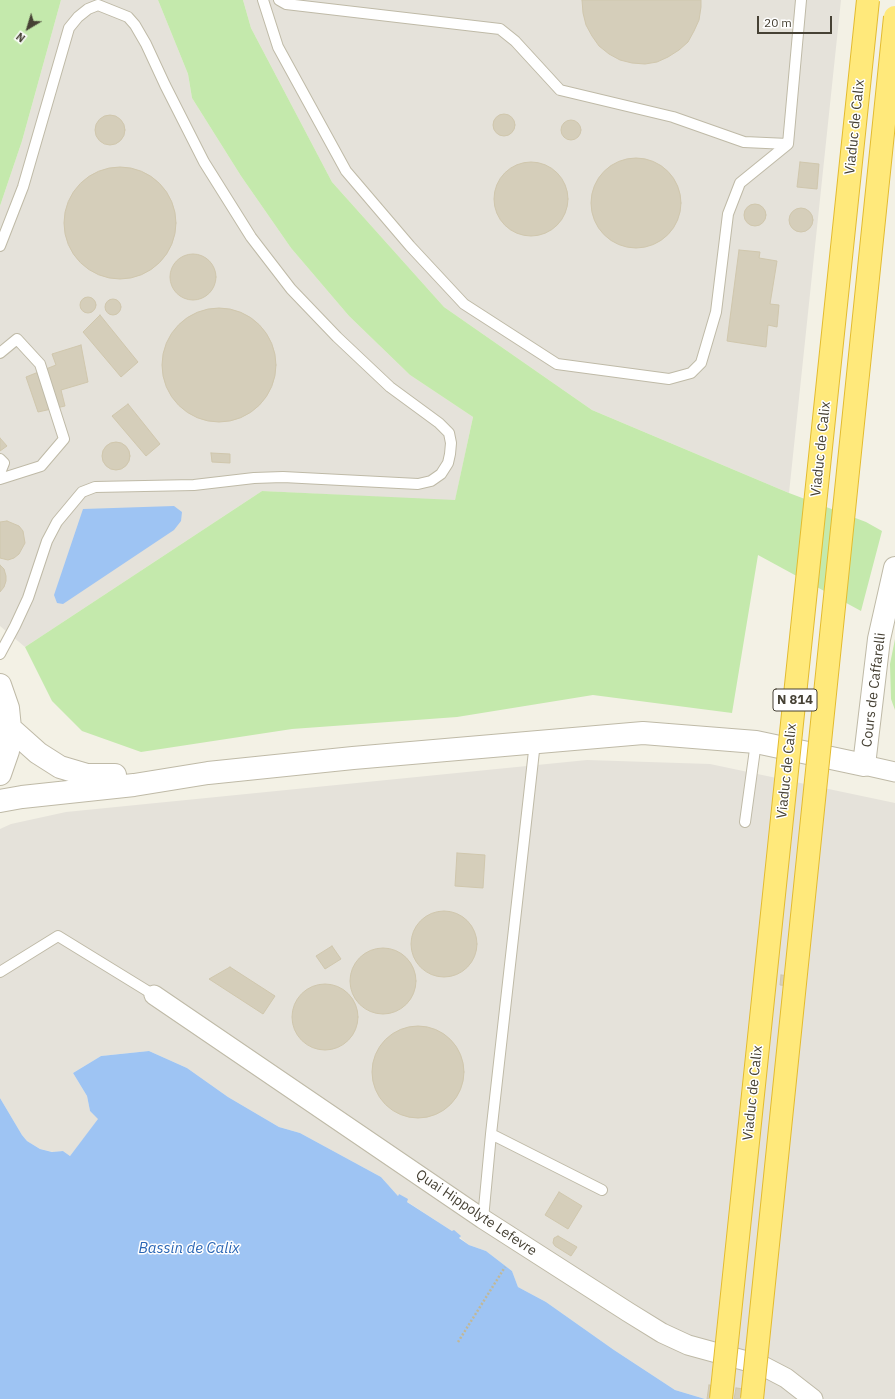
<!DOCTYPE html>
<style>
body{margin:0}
#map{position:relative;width:895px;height:1399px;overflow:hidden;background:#f3f1e5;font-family:"IBM Plex Sans",sans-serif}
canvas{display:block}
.north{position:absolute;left:8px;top:8px;width:40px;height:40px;-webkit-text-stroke:3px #fff;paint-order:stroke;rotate:218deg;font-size:11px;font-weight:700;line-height:16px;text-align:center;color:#464134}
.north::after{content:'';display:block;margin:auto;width:14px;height:18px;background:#464134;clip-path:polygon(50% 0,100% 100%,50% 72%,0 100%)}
.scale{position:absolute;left:757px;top:16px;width:75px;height:18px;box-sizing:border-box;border:2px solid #464134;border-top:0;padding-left:5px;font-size:12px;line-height:14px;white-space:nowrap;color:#464134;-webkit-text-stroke:3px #fff;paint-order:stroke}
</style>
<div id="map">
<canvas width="895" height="1399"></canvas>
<div class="north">N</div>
<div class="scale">20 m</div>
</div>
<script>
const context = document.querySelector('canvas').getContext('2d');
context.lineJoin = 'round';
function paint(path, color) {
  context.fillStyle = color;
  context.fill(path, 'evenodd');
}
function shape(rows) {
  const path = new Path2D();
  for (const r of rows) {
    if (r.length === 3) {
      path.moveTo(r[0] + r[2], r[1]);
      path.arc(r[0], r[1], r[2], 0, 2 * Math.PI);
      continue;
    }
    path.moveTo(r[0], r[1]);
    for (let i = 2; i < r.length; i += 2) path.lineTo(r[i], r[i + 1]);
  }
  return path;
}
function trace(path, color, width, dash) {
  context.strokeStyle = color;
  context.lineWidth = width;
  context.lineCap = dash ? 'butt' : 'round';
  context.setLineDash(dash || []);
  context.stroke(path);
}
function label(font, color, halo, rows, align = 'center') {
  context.font = font + ' "IBM Plex Sans",sans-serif';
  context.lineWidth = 3;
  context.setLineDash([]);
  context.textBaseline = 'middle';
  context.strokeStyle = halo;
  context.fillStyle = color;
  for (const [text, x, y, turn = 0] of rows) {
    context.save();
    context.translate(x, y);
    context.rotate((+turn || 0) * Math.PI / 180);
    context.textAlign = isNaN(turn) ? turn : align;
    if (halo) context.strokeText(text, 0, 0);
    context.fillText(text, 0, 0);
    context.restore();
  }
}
paint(shape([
 [61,0,158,0,188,74,192,98,241,176,291,248,349,316,410,375,473,417,455,501,262,491,25,647,0,626,0,206,22,141],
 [243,0,841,0,789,493,592,410,444,307,332,182,251,28],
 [587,760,710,764,895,803,895,1399,705,1399,675,1390,614,1350,546,1302,518,1287,512,1271,486,1251,469,1245,452,1231,406,1201,399,1194,398,1196,381,1177,300,1133,279,1127,228,1097,187,1068,149,1051,101,1056,73,1073,87,1096,90,1111,99,1119,70,1156,63,1151,53,1152,40,1149,27,1141,22,1135,0,1098,0,829,11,824,66,812]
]), '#e5e2da');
paint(shape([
 [0,0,61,0,22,141,0,206],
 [158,0,243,0,251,28,332,182,444,307,592,410,789,493,866,522,882,531,861,611,758,555,732,713,593,695,457,717,292,729,141,752,82,731,52,701,25,647,262,491,455,500,473,417,410,375,349,316,291,248,241,176,192,98,188,74],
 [895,639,895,710,891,699,890,664]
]), '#c4e9ac');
paint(shape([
 [174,506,182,512,181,521,174,530,63,604,57,603,54,595,83,509],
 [149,1051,187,1068,228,1097,279,1127,300,1133,381,1177,398,1196,399,1194,408,1199,407,1202,452,1231,454,1230,461,1236,459,1238,469,1245,486,1251,512,1271,518,1287,546,1302,614,1350,675,1390,705,1399,0,1399,0,1098,22,1135,27,1141,40,1149,52,1152,63,1151,70,1156,98,1119,90,1111,87,1096,73,1073,101,1056]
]), '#9ec4f3');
const building = shape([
 [582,0,701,0,701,7,699,20,694,31,688,42,679,50,668,57,657,62,645,64,632,63,620,60,609,54,599,46,592,36,586,25,583,13,582,0],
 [504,125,11],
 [110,130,15],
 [571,130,10],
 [636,203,45],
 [800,162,819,164,817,189,797,187,800,162],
 [531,199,37],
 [120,223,56],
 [755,215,11],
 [801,220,12],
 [739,250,760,252,759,258,777,261,770,304,779,305,777,327,768,325,766,347,727,341,739,250],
 [193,277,23],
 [88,305,8],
 [113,307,8],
 [219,365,57],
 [100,315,138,362,121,377,83,332,100,315],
 [81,345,88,382,61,390,65,406,38,412,26,377,56,365,52,354,81,345],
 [128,404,160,444,146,456,112,416,128,404],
 [0,438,7,446,0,451,0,438],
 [116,456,14],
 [211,453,230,454,230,463,212,462,211,453],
 [7,521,19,526,23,531,25,543,19,554,14,558,8,560,0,558,0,522,7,521],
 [0,565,4,569,6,576,6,581,4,587,0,592,0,565],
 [457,853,485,855,483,888,455,886,457,853],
 [444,944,33],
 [332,946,341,959,325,969,316,956,332,946],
 [383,981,33],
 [230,967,275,996,263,1014,209,979,230,967],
 [781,975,791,976,790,986,780,985,781,975],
 [325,1017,33],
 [418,1072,46],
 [559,1192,582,1206,568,1229,545,1215,559,1192],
 [558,1236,577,1247,571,1256,555,1246,553,1243,554,1238,558,1236],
 [709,1385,718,1387,717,1399,707,1399,709,1385],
 [736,1388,745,1389,744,1399,734,1399,736,1388]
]);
paint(building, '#d5ceba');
trace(building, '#d0c7ad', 1);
const service = shape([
 [263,0,278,47,346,171,410,246,464,304,557,364,669,379,691,373,701,363,716,312,728,214,740,183,788,144],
 [279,0,286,4,500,29,515,41,560,90,673,117,744,142,788,144,801,0],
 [0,246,23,187,69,28,78,17,88,9,98,5,128,17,135,25,146,44,165,85,204,162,251,237,291,289,337,337,390,387,439,423,449,433,451,443,450,454,448,463,441,474,431,481,418,484,283,477,254,478,194,485,95,487,82,492,57,522,47,541,28,598,15,626,0,654],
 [0,353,17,339,40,364,64,439,41,466,0,479],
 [0,459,4,463,0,473],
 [745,822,756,742],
 [0,972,58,936,154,995],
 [491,1134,602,1190],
 [483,1219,491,1134,535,742]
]);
const minor = shape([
 [864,765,895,772],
 [154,995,483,1219,628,1312,662,1333,688,1345,761,1365,786,1378,813,1399]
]);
const tertiary = shape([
 [0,685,8,708,10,728,8,751,0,774],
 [10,728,38,753,60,767,87,775,115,775],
 [0,801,22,797,134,785,208,773,353,758,643,733,756,742,864,765,879,639,895,568]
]);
trace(service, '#bfbaa7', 12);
trace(minor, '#bfbaa7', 21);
trace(tertiary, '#bfbaa7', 24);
trace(shape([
 [458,1342,505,1267]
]), '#c1b898', 2.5, [2, 2]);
trace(service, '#fff', 10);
trace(minor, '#fff', 19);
trace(tertiary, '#fff', 22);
const trunkBridge = shape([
 [721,1399,868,0],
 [752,1399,895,17]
]);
trace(trunkBridge, '#e3bb2f', 24, []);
trace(trunkBridge, '#ffe97b', 22);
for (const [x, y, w] of [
 [795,700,44]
]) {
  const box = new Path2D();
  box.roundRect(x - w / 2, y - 11, w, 22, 3);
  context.fillStyle = '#fff';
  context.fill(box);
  trace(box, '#464134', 1);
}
label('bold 13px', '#464134', null, [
 ["N 814",795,700]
]);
label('14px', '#464134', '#fff', [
 ["Viaduc de Calix",855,127,-84],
 ["Viaduc de Calix",821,449,-84],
 ["Cours de Caffarelli",874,690,-83],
 ["Viaduc de Calix",787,771,-84],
 ["Viaduc de Calix",753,1093,-84],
 ["Quai Hippolyte Lefevre",476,1213,34]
]);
label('italic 15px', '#2a66b5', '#fff', [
 ["Bassin de Calix",189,1249]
]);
</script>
